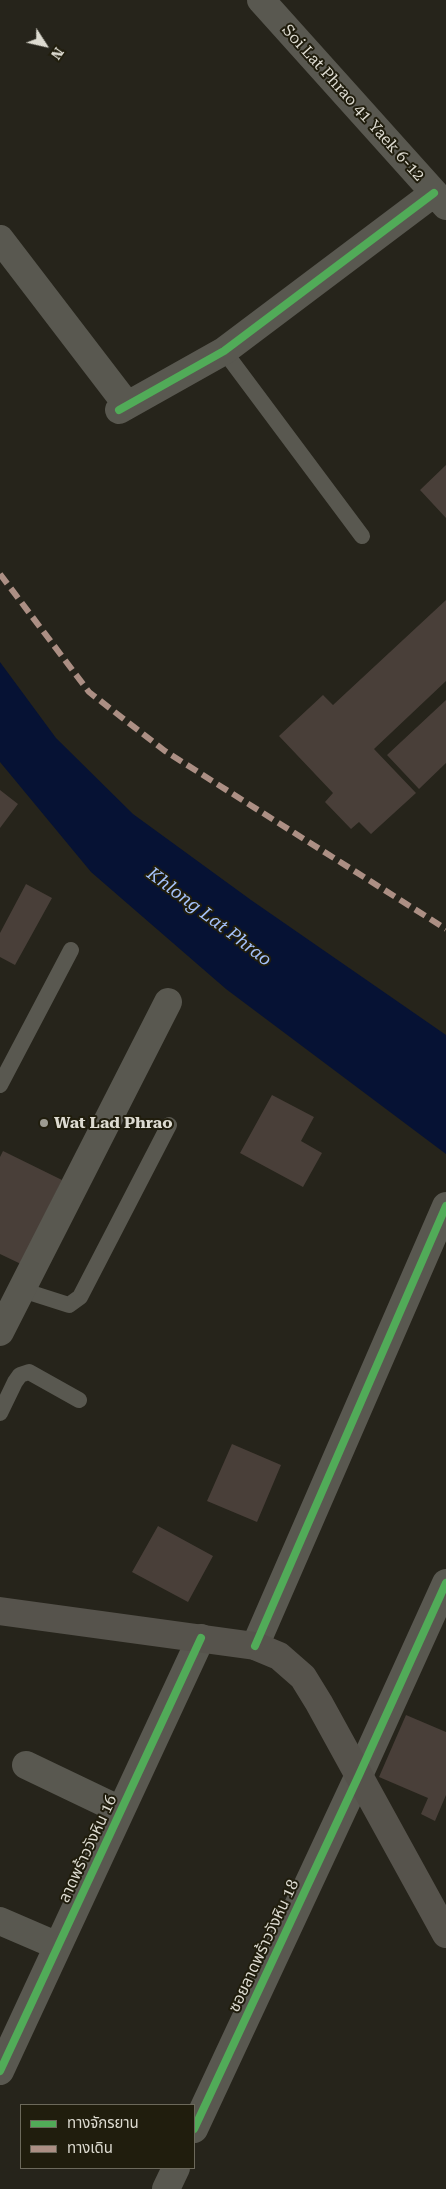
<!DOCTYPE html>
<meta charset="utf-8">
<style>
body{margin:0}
#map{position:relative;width:446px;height:2189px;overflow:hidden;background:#26241b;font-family:"Roboto Serif","Noto Sans Thai",serif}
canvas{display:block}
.legend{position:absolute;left:20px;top:2104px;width:175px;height:65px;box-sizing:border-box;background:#201d0d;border:1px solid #6c695b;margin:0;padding:6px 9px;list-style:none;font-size:15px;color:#dddbd1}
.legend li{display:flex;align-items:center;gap:10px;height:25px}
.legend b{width:25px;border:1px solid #6c695b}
.north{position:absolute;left:20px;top:20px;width:50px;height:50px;-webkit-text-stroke:4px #201d0d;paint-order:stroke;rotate:125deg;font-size:14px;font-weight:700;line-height:20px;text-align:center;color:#dddbd1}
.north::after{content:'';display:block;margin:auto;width:18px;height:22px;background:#dddbd1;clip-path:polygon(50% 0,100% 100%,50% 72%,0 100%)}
</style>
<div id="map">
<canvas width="446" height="2189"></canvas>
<ul class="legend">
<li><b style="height:6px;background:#51ab58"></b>ทางจักรยาน</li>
<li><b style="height:6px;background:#ac8f84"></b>ทางเดิน</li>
</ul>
<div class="north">N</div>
</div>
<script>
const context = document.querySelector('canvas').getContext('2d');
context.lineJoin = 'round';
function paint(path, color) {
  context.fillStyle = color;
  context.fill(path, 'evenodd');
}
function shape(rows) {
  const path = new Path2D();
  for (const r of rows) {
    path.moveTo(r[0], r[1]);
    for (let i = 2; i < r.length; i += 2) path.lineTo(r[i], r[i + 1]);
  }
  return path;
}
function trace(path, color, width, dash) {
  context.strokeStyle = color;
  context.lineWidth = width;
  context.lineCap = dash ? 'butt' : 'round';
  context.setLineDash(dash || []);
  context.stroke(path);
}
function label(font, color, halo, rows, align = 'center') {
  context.font = font + ' "Roboto Serif","Noto Sans Thai",serif';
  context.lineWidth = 4;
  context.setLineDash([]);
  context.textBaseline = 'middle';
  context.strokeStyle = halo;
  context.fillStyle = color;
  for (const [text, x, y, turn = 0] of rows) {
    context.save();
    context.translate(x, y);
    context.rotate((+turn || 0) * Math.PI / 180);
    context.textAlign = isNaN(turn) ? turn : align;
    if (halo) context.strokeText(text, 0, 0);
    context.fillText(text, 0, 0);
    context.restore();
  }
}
paint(shape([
 [0,662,56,738,133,814,251,900,446,1035,446,1154,226,989,91,872,0,762]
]), '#061234');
paint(shape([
 [446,465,446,518,420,490],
 [446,600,446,681,374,749,416,793,371,834,359,822,351,829,325,802,333,793,279,736,323,695,333,705],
 [446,700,446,763,419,789,387,755],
 [0,790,18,804,0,828],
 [26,884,52,898,15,965,0,957,0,933],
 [272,1095,314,1117,301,1141,322,1153,303,1187,240,1153],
 [3,1151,62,1180,21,1264,0,1254,0,1157],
 [232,1444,281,1465,257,1522,207,1501],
 [158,1526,213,1556,188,1602,132,1572],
 [406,1715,446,1732,446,1795,435,1821,421,1814,428,1798,379,1777]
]), '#493f39');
trace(shape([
 [224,351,362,536],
 [0,1085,71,950],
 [22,1290,69,1305,80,1297,169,1125],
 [0,1413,15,1382,20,1375,29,1372,79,1400]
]), '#595850', 16);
trace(shape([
 [261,0,446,206],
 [0,239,127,405],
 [119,410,224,351,434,193],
 [0,1332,168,1002],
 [255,1646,446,1206],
 [26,1765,120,1810],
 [0,1921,58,1946],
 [0,2071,201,1638],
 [194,2129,359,1775,446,1583],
 [166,2189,176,2168]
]), '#595850', 28);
trace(shape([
 [0,1611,255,1646,279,1656,303,1677,319,1703,446,1934]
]), '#56534c', 28);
trace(shape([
 [0,574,89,692,165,751,446,929]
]), '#ac8f84', 6, [12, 6]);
trace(shape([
 [119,410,224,351,434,193],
 [255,1646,446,1206],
 [0,2071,201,1638],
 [194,2129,359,1775,446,1583]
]), '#51ab58', 8);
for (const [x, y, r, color] of [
 [44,1123,5,"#9d9b91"]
]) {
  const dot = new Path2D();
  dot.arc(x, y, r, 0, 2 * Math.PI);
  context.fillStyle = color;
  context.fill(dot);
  trace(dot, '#201d0d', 2);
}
label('16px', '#dddbd1', '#201d0d', [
 ["Soi Lat Phrao 41 Yaek 6-12",353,103,48],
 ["ลาดพร้าววังหิน 16",88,1849,-65],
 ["ซอยลาดพร้าววังหิน 18",264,1946,-65]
]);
label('bold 16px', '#dddbd1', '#201d0d', [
 ["Wat Lad Phrao",54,1123]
], 'left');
label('italic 18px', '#a5c2fa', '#201d0d', [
 ["Khlong Lat Phrao",209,917,37]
]);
</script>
